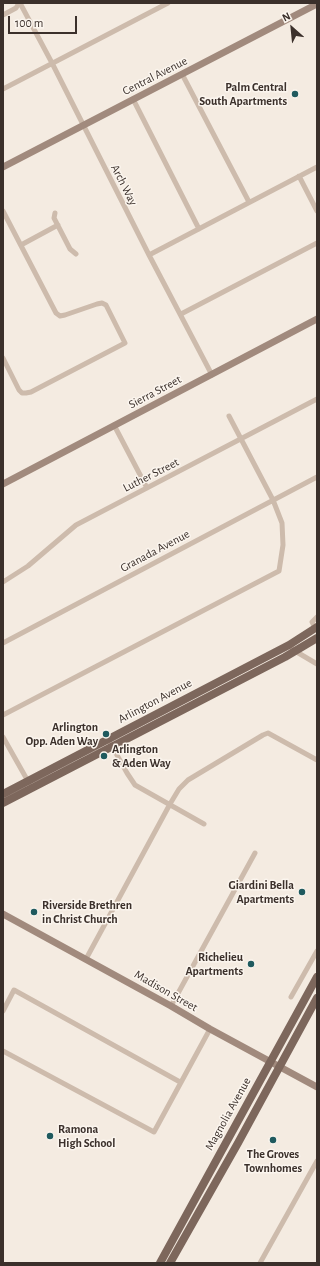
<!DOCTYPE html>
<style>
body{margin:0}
#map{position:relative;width:320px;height:1266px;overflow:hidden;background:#f4ebe1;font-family:"Alegreya Sans",sans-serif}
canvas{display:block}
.frame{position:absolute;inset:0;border:4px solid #3b302b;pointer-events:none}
.north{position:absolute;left:272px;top:8px;width:40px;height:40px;-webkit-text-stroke:3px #fbf5ee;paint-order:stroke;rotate:333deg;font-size:11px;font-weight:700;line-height:16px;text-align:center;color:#3b302b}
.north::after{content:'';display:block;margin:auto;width:14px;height:18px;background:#3b302b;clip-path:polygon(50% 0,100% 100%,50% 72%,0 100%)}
.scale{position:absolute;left:8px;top:16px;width:69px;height:18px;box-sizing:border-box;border:2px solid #3b302b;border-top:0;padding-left:5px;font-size:12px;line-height:14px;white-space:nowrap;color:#3b302b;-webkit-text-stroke:3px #fbf5ee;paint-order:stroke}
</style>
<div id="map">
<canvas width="320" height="1266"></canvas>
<div class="frame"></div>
<div class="north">N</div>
<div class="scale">100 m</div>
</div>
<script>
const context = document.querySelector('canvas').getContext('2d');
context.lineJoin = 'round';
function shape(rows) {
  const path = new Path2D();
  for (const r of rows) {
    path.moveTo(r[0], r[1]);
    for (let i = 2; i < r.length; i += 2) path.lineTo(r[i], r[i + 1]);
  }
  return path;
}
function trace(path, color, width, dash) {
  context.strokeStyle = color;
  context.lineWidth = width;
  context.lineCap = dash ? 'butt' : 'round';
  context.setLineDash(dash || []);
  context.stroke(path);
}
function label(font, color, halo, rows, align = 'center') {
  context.font = font + ' "Alegreya Sans",sans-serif';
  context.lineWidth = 3;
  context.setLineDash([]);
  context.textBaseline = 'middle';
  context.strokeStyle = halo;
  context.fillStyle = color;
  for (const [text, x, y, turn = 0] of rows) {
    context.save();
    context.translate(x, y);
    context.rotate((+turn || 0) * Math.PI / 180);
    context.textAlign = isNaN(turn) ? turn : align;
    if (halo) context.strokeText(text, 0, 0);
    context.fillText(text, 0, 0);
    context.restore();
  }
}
trace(shape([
 [20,3,52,63,149,255,212,375],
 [3,15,16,8,19,3],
 [182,74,249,202],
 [3,89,168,3],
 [133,99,199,229],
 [299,176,317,211],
 [3,211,56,313,60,316,65,315,97,304,102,303,106,305,125,343,31,392,26,393,22,393,19,390,3,358],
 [55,213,54,218,70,249,76,254],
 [21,245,58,225],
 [149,255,317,167],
 [181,314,317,243],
 [114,425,147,488],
 [3,582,28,566,76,525,317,399],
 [315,628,312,622,317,617],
 [3,643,317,477],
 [289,645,295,651,317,664],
 [3,715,279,571,283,545,282,523,273,500,229,416],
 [3,737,29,783],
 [108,739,127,773,135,785,204,824],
 [86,959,170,804,179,789,188,780,263,735,268,733,317,760],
 [291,997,317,951],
 [171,1006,255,853],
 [3,1011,14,990,180,1082],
 [3,1051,154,1132,210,1029],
 [260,1263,317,1161]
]), '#cdbbac', 5);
trace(shape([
 [3,167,317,4],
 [3,484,317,319],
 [3,914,171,1006,210,1029,317,1087]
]), '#a18a7d', 7);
trace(shape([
 [3,794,289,645,317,627],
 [3,803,285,657,317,638],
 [160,1263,317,977],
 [170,1263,238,1143,317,998]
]), '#7d675c', 8);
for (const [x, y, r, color] of [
 [295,94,4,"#1f5a5e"],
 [106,734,4,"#1f5a5e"],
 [104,756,4,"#1f5a5e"],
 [302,892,4,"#1f5a5e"],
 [34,912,4,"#1f5a5e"],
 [251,964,4,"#1f5a5e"],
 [50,1136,4,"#1f5a5e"],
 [273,1140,4,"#1f5a5e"]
]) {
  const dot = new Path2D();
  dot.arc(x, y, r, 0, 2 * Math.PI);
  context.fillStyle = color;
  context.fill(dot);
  trace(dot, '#fbf5ee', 1.5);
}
label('12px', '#3b302b', '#fbf5ee', [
 ["Central Avenue",155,76,-27],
 ["Arch Way",124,185,63],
 ["Sierra Street",155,392,-28],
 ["Luther Street",151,475,-27],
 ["Granada Avenue",155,551,-28],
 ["Arlington Avenue",155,701,-28],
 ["Madison Street",166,991,30],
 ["Magnolia Avenue",228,1114,-61]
]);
label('bold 12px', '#3b302b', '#fbf5ee', [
 ["Palm Central",287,87],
 ["South Apartments",287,101],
 ["Arlington",98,727],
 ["Opp. Aden Way",98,741],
 ["Arlington",112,749,"left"],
 ["& Aden Way",112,763,"left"],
 ["Giardini Bella",294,885],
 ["Apartments",294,899],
 ["Riverside Brethren",42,905,"left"],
 ["in Christ Church",42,919,"left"],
 ["Richelieu",243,957],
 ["Apartments",243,971],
 ["Ramona",58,1129,"left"],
 ["High School",58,1143,"left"],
 ["The Groves",273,1154,"center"],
 ["Townhomes",273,1168,"center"]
], 'right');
</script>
